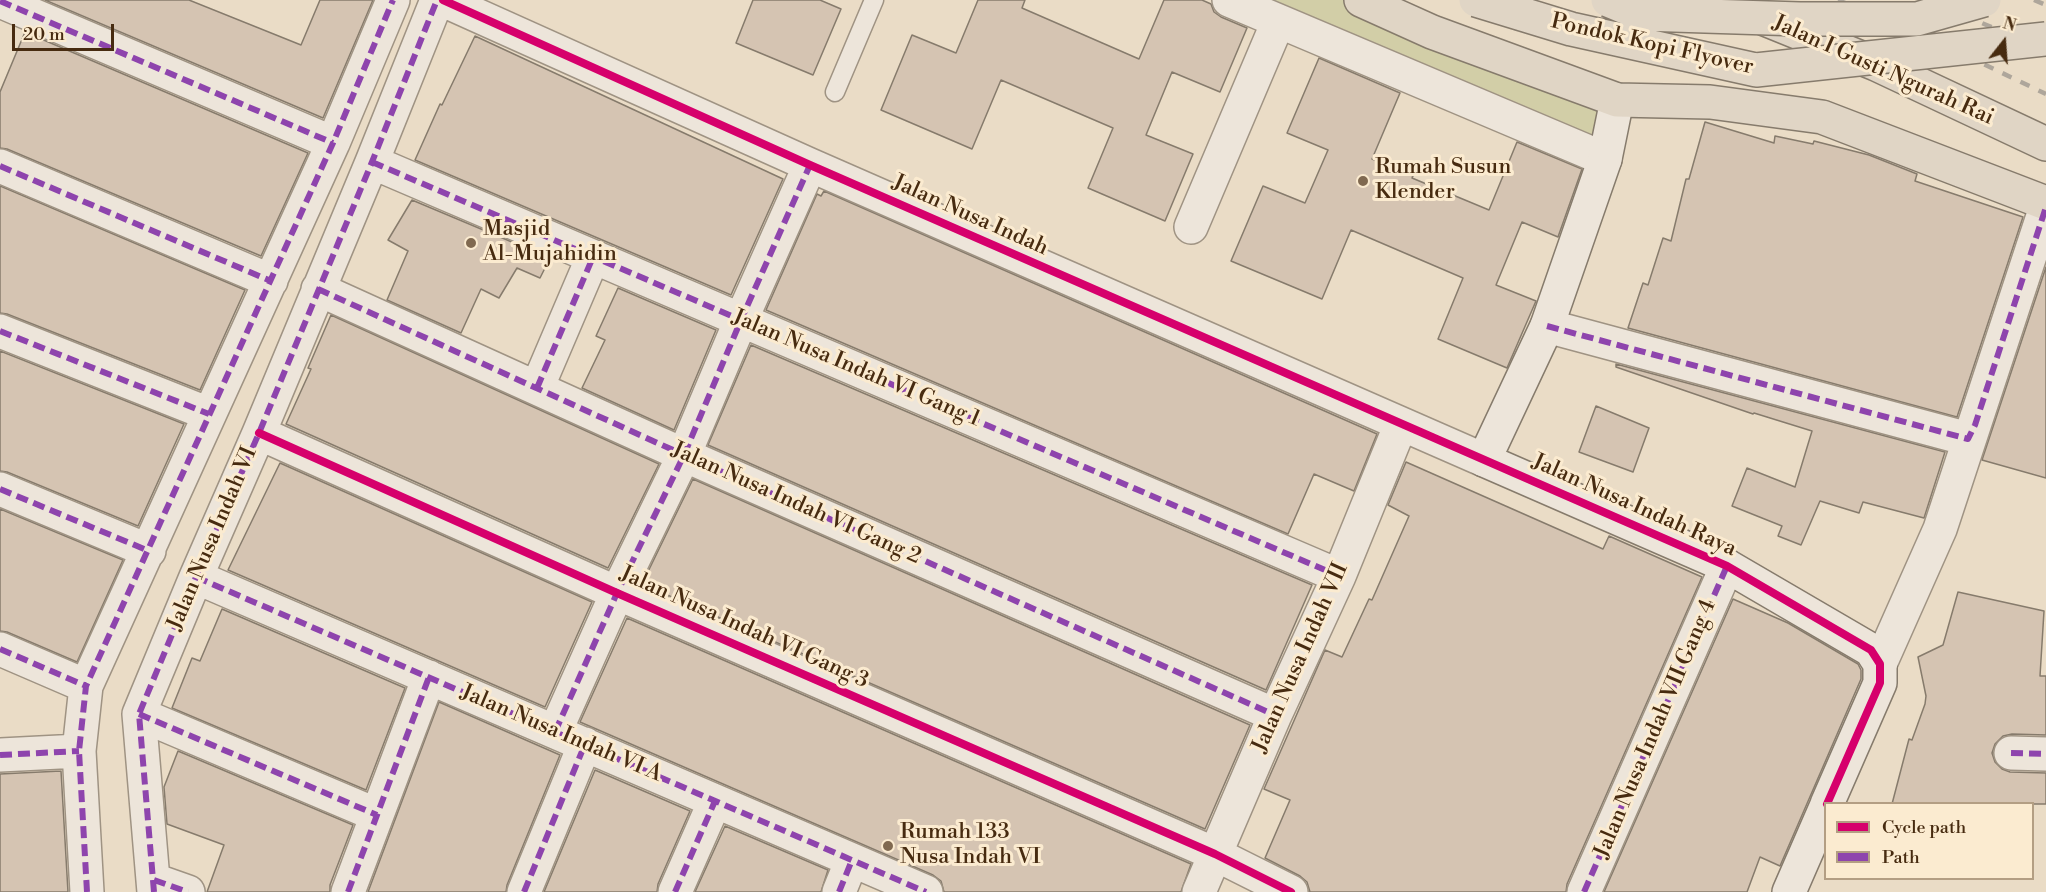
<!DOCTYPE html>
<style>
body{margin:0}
#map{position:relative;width:2046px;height:892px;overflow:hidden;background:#eadcc6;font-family:"Libre Bodoni",serif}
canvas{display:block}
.legend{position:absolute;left:1824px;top:802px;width:210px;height:78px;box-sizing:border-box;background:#fbebd0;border:2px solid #b39e83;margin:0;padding:8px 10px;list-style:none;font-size:18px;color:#472b10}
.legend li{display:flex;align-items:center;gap:12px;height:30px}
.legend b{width:30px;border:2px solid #b39e83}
.north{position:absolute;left:1974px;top:12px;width:60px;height:60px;-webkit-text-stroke:4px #fbebd0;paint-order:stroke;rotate:17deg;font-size:16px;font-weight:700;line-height:24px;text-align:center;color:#472b10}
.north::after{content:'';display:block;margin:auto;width:21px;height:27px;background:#472b10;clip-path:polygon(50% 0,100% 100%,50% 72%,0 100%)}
.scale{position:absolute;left:12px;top:24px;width:102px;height:27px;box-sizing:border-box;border:3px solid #472b10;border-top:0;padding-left:8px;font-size:18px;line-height:21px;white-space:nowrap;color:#472b10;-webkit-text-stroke:4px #fbebd0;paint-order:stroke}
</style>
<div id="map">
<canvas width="2046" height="892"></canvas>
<ul class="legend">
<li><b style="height:8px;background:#d6006c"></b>Cycle path</li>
<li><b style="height:8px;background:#8e44ad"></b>Path</li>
</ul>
<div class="north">N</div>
<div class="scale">20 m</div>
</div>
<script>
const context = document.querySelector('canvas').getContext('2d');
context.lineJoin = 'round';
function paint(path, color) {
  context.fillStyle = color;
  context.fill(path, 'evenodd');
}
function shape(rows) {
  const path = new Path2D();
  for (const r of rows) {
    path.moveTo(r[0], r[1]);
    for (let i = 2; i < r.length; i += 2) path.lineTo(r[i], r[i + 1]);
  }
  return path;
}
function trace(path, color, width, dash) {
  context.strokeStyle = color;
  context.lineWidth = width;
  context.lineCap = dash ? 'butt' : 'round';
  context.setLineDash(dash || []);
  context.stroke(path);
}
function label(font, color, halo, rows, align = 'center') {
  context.font = font + ' "Libre Bodoni",serif';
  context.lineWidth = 6;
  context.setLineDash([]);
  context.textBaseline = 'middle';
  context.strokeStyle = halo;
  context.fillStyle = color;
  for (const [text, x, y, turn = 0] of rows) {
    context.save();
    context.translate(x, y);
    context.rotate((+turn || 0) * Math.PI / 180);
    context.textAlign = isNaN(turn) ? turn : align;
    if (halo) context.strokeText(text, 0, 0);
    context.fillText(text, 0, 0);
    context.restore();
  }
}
paint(shape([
 [1229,0,1361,0,1617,100,1605,159]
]), '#d2cea7');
const building = shape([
 [45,0,189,0,301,45,320,0,373,0,323,118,45,0],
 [753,0,820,0,841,9,813,75,736,43,753,0],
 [978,0,1025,0,1022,8,1139,59,1164,0,1202,0,1211,4,1214,12,1221,17,1247,28,1220,92,1172,72,1146,135,1193,154,1165,221,1088,188,1113,128,1001,80,972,149,881,110,912,35,956,53,978,0],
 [25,32,308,153,261,256,7,149,0,148,0,92,25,32],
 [475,36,783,179,731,295,415,160,440,104,442,105,475,36],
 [1319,58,1400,93,1372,159,1413,176,1412,178,1489,210,1517,142,1582,169,1558,237,1522,222,1496,285,1536,301,1507,368,1438,339,1463,278,1351,230,1322,299,1231,261,1263,186,1305,203,1328,150,1287,133,1319,58],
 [1705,122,1774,143,1775,136,1813,144,1814,141,1869,155,1917,174,1915,181,2023,217,1957,417,1628,328,1643,283,1648,285,1663,238,1671,241,1686,179,1689,179,1705,122],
 [0,186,245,290,200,390,7,314,0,313,0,186],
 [824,191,1377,434,1354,491,1314,474,1288,534,766,310,817,194,821,196,824,191],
 [412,200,550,258,540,278,517,268,499,298,481,289,461,333,387,300,408,251,388,240,412,200],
 [2046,267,2046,478,1982,460,2046,267],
 [618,288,716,330,674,430,582,388,605,340,596,336,618,288],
 [331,315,659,464,608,568,286,424,311,369,308,368,331,315],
 [751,345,1312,585,1266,690,708,445,751,345],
 [0,351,184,424,138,526,7,472,0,471,0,351],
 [1616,364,1945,452,1924,518,1863,502,1859,513,1820,501,1801,545,1778,536,1782,526,1732,506,1747,468,1795,487,1812,431,1754,413,1753,414,1616,367,1616,364],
 [1596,406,1649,428,1633,472,1579,452,1596,406],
 [1406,462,1603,549,1609,536,1702,577,1567,884,1566,892,1310,892,1307,882,1300,876,1265,858,1290,800,1264,789,1325,650,1342,657,1369,599,1372,600,1409,516,1388,505,1406,462],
 [280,463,592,602,545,707,228,570,280,463],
 [693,479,1250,725,1205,829,642,584,693,479],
 [0,509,123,560,77,662,7,632,0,631,0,509],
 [1958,592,2044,611,2040,676,2046,676,2046,735,2012,734,2003,736,1995,744,1992,753,1995,762,2002,769,2010,772,2046,773,2046,804,1892,804,1909,739,1912,740,1925,704,1926,696,1918,657,1943,645,1958,592],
 [1733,599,1788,623,1858,664,1861,670,1861,679,1809,799,1780,866,1760,857,1747,892,1604,892,1733,599],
 [222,609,405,688,366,790,172,708,192,658,200,661,222,609],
 [627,618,1191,864,1181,892,944,892,941,881,933,875,580,722,627,618],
 [439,702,560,755,507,885,506,892,368,892,439,702],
 [178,751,353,825,330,885,330,892,207,892,224,845,167,824,164,787,178,751],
 [595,770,690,811,658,884,657,892,544,892,595,770],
 [61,771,68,892,0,892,0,774,61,771],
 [725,826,828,870,821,892,695,892,725,826]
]);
paint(building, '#d5c4b2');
trace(building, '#867b6c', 1.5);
const lane = shape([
 [835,92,874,0]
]);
const street = shape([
 [443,0,810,165,1484,460],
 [1229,0,1605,159],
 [0,1,333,143],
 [372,162,1339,576],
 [0,166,271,281],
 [1191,227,1278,22],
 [318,289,684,455,1275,715],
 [1547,326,1968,439],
 [0,331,209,414],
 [537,388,593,257],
 [259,433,617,593,1215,854,1291,892],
 [0,489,149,551],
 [196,577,926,892],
 [0,649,86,686],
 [1880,664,1940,529,2046,207],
 [139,714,377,815],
 [555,732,617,593,684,455,741,320,810,165],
 [2011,753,2046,754],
 [0,755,79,751],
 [154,880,188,892],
 [87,892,79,751,86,686,333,143,393,0],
 [154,892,139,714,196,577,259,433,372,162,437,0],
 [348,892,429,677],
 [524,892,585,744],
 [675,892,715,801],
 [839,892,852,860],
 [1199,892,1275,715,1339,576,1401,424],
 [1584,892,1727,566]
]);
const secondary = shape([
 [1617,100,1605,159,1547,326,1484,460,1727,566,1871,650,1880,664,1880,683,1827,804],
 [1789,892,1826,807]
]);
const primary = shape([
 [1361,0,1432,32,1617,100,1710,102,1822,117,2046,203],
 [1765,19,1876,64,2046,144]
]);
trace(lane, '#9f9383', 21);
trace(street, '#9f9383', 36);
trace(secondary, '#867b6c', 36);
trace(primary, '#867b6c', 36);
trace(lane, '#ede5da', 18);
trace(street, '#ede5da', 33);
trace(secondary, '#ede5da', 33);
trace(primary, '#e0d5c5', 33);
trace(shape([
 [1838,0,1948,47,2046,94],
 [1927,0,2046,50],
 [2034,0,2046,5]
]), '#aea69b', 4.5, [10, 10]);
const primaryBridge = shape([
 [1476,0,1571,29,1756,70,2046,39],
 [1608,0,1642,14,1800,19,1917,19,1984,0]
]);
trace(primaryBridge, '#867b6c', 36, []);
trace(primaryBridge, '#e0d5c5', 33);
trace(shape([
 [0,1,333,143],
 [372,162,1339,576],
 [0,166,271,281],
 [318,289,684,455,1275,715],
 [1547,326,1968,439,1975,425,2046,207],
 [0,331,209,414],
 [537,388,593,257],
 [0,489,149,551],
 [196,577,926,892],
 [0,649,86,686],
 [139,714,377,815],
 [555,732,617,593,684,455,741,320,810,165],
 [2011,753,2046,754],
 [0,755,79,751],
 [154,880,188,892],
 [87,892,79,751,86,686,333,143,393,0],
 [154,892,139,714,196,577,259,433,372,162,437,0],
 [348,892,429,677],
 [524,892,585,744],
 [675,892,715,801],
 [839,892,852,860],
 [1584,892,1727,566]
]), '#8e44ad', 6, [12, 6]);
trace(shape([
 [443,0,810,165,1727,566,1871,650,1880,664,1880,683,1827,804],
 [259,433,617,593,1215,854,1291,892]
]), '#d6006c', 8);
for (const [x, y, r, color] of [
 [1363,181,6,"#806950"],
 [471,243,6,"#806950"],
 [888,846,6,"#806950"]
]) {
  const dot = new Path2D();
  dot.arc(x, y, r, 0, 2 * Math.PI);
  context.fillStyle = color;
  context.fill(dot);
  trace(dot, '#fbebd0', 2);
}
label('22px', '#472b10', '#fbebd0', [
 ["Pondok Kopi Flyover",1652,45,13],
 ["Jalan I Gusti Ngurah Rai",1883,71,24],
 ["Jalan Nusa Indah",970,216,24],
 ["Jalan Nusa Indah VI Gang 1",856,369,23],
 ["Jalan Nusa Indah VI Gang 2",796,504,24],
 ["Jalan Nusa Indah Raya",1634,506,24],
 ["Jalan Nusa Indah VI",213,539,-67],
 ["Jalan Nusa Indah VI Gang 3",744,628,24],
 ["Jalan Nusa Indah VII",1301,658,-66],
 ["Jalan Nusa Indah VII Gang 4",1656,729,-67],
 ["Jalan Nusa Indah VI A",561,734,23]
]);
label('22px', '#472b10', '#fbebd0', [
 ["Rumah Susun",1375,168],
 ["Klender",1375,193],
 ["Masjid",483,230],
 ["Al-Mujahidin",483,255],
 ["Rumah 133",900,833],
 ["Nusa Indah VI",900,858]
], 'left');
</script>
